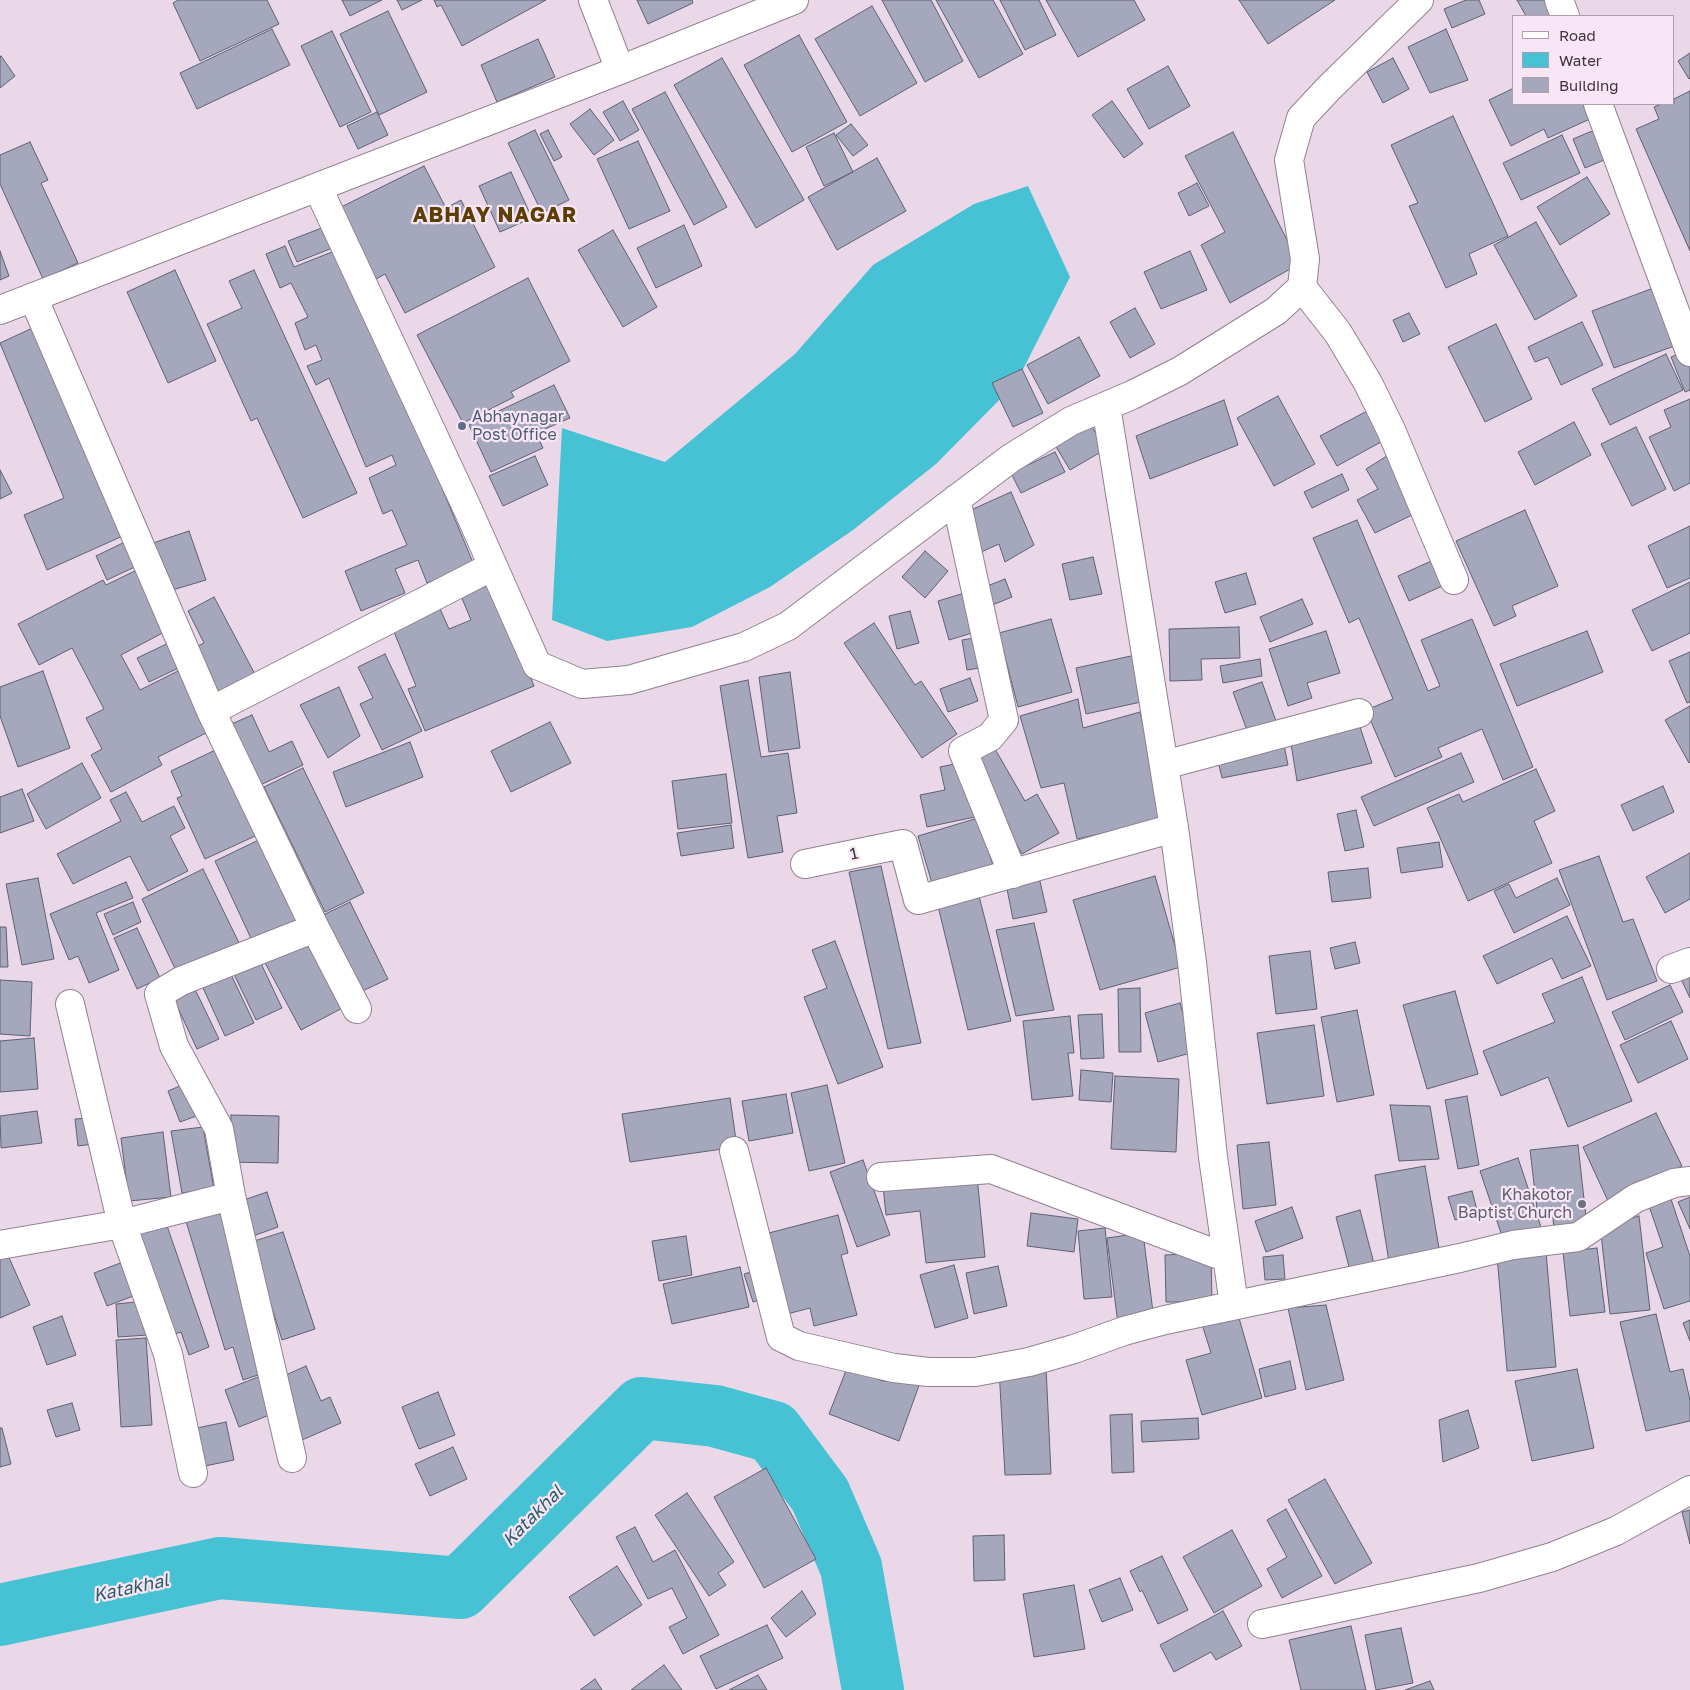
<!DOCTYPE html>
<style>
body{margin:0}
#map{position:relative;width:1690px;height:1690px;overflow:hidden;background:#ead8e9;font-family:"Golos Text",sans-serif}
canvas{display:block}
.legend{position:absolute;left:1512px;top:15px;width:162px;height:90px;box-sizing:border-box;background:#f8e5f6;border:1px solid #ad9fac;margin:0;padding:6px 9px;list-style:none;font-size:15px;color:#3c353c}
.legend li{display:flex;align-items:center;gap:10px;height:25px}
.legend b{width:25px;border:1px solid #ad9fac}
</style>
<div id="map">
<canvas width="1690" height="1690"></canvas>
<ul class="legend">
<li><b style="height:6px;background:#fff"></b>Road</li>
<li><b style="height:14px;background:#47c1d4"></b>Water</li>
<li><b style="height:14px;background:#a5a8bc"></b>Building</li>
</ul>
</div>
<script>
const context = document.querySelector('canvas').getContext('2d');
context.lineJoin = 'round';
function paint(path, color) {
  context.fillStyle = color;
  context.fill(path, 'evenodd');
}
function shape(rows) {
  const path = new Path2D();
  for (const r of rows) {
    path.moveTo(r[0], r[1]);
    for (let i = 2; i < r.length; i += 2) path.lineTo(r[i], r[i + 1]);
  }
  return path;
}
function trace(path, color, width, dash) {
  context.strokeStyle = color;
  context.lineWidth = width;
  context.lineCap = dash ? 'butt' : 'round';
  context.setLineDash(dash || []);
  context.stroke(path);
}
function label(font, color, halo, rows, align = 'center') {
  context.font = font + ' "Golos Text",sans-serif';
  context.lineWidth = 4.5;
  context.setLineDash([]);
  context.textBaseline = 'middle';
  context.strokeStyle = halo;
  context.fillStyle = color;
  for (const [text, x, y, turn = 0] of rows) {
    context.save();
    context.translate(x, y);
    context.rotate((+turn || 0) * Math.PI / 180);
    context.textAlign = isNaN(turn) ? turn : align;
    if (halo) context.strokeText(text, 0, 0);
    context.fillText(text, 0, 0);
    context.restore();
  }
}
paint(shape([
 [1028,186,1070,277,1016,383,936,464,853,530,770,587,692,627,607,641,552,620,562,428,665,462,795,354,873,265,974,204]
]), '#47c1d4');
trace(shape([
 [0,1615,220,1568,460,1588,642,1408,715,1416,773,1432,820,1495,851,1567,873,1690]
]), '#47c1d4', 62);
const building = shape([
 [178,0,267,0,279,24,200,61,173,3,178,0],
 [342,0,382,0,350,16,342,0],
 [397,0,422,0,402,10,397,0],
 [434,0,546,0,462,46,441,5,437,7,434,0],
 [637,0,692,0,693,3,648,24,637,0],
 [882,0,931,0,963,61,925,82,882,0],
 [936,0,993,0,1023,54,979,78,936,0],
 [1000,0,1039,0,1056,35,1025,50,1000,0],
 [1046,0,1134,0,1145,20,1078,57,1046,0],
 [1239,0,1335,0,1268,44,1239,0],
 [1466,0,1479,0,1485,14,1452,28,1444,9,1466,0],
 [1517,0,1558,0,1558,16,1526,16,1517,0],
 [872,6,917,83,860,116,815,39,872,6],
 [388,11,427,92,379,115,340,34,388,11],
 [272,29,290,65,197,109,180,73,272,29],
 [1446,29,1468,80,1430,93,1408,47,1446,29],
 [332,31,371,112,340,127,301,46,332,31],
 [799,35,847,122,792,152,744,65,799,35],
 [538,39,555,77,497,102,481,65,538,39],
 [1690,53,1690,78,1689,79,1678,61,1690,53],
 [1,56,15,76,0,88,0,57,1,56],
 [722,58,804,200,756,228,674,85,722,58],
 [1393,58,1409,89,1383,103,1367,72,1393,58],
 [1168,66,1190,106,1149,129,1127,89,1168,66],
 [1514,88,1514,104,1583,104,1590,119,1548,138,1544,129,1511,146,1489,100,1514,88],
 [1690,91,1690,251,1636,129,1659,119,1654,107,1662,104,1674,104,1674,99,1690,91],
 [665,92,727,207,694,225,632,109,665,92],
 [623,101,639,130,620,141,603,112,623,101],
 [1112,101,1143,144,1124,158,1092,115,1112,101],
 [590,109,614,140,594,155,570,124,590,109],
 [377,112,388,135,358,149,347,126,377,112],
 [1453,116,1508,236,1469,254,1477,274,1446,288,1409,206,1418,203,1391,145,1453,116],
 [851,124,868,145,853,156,836,135,851,124],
 [1597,129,1609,158,1585,168,1573,139,1597,129],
 [535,130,569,200,542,213,508,143,535,130],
 [548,130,562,157,554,161,540,134,548,130],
 [1233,132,1299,264,1230,303,1201,245,1225,232,1185,156,1233,132],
 [834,133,853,172,824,186,806,147,834,133],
 [1562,135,1580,173,1521,200,1503,163,1562,135],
 [638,141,670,211,629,229,597,159,638,141],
 [30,142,48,180,41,183,78,263,43,279,0,184,0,155,30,142],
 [877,158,906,211,837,250,808,197,877,158],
 [424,166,446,208,461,200,495,267,405,313,385,274,369,283,333,211,424,166],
 [511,172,532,218,500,232,479,186,511,172],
 [1587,177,1610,214,1560,245,1537,207,1587,177],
 [1197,183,1209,206,1189,216,1178,193,1197,183],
 [1536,222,1577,296,1535,320,1494,245,1536,222],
 [332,224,340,245,297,262,288,241,332,224],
 [684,225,702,266,656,288,637,248,684,225],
 [613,230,657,307,623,327,578,250,613,230],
 [285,246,294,267,342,248,474,565,427,583,418,560,395,569,405,593,361,611,345,571,407,545,392,510,383,514,369,478,396,465,392,455,366,467,329,378,316,385,307,366,322,360,316,345,305,350,295,323,308,317,291,283,280,288,266,254,285,246],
 [0,251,9,276,0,280,0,251],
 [1190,251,1207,290,1161,309,1144,272,1190,251],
 [175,270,216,361,168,383,127,292,175,270],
 [254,270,357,493,303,518,257,418,251,421,207,324,242,308,229,281,254,270],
 [528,278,570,361,511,392,514,397,463,423,417,335,528,278],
 [1656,287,1677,345,1614,368,1592,311,1656,287],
 [1135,308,1155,344,1130,358,1110,322,1135,308],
 [1409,313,1420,334,1403,342,1393,320,1409,313],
 [1582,322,1603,365,1561,385,1548,357,1535,362,1528,347,1582,322],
 [1496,324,1532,399,1485,422,1448,347,1496,324],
 [39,325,125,535,47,570,24,515,64,498,0,343,39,325],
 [1079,337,1100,376,1048,404,1027,365,1079,337],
 [1688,350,1690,355,1690,390,1685,392,1671,357,1688,350],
 [1666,354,1683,390,1610,425,1592,389,1666,354],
 [1022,369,1043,413,1013,427,992,383,1022,369],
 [554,385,570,418,536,433,543,448,491,472,469,425,554,385],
 [1278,396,1315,464,1274,486,1237,418,1278,396],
 [1690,399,1690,483,1674,491,1649,437,1671,427,1664,410,1690,399],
 [1224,400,1238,445,1150,479,1136,436,1224,400],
 [1386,401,1403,430,1337,466,1320,436,1386,401],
 [1574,422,1591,455,1535,485,1518,452,1574,422],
 [1090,424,1106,449,1070,470,1055,445,1090,424],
 [1636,427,1666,489,1632,506,1601,444,1636,427],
 [1055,452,1065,472,1021,493,1011,473,1055,452],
 [1390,454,1414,514,1375,533,1357,500,1378,489,1366,469,1390,454],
 [535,456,548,485,503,506,489,476,535,456],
 [0,470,12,493,0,499,0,470],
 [1342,474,1349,490,1312,508,1304,492,1342,474],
 [1011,492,1034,545,1005,562,999,544,979,553,962,514,1011,492],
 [1525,510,1558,586,1512,606,1516,616,1494,626,1456,541,1525,510],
 [1357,520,1428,691,1440,686,1421,640,1472,619,1533,767,1503,780,1482,729,1438,748,1442,757,1395,777,1366,710,1393,699,1359,618,1349,623,1313,538,1357,520],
 [1690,526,1690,578,1667,588,1648,546,1690,526],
 [189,531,206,580,169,591,153,543,189,531],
 [129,540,141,564,107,580,96,556,129,540],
 [925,551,948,571,925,598,902,577,925,551],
 [1093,557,1102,594,1070,600,1062,564,1093,557],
 [1438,558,1449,583,1409,601,1398,576,1438,558],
 [139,569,170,629,121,655,140,690,180,670,212,730,158,757,162,765,111,792,91,755,102,749,86,718,104,709,72,648,39,665,18,624,103,580,106,585,139,569],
 [1246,573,1256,604,1225,613,1215,582,1246,573],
 [1005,579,1012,597,985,608,977,590,1005,579],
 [1690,582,1690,633,1652,651,1632,610,1690,582],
 [492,584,534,686,425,731,408,689,416,686,390,622,437,602,449,629,471,620,461,596,492,584],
 [971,591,982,630,949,640,938,601,971,591],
 [214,597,257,678,216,699,190,650,204,643,188,611,214,597],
 [1302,599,1313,624,1270,642,1260,617,1302,599],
 [910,611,919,643,897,649,889,616,910,611],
 [1051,619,1072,692,1018,707,999,633,1051,619],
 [874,623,915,685,921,681,957,734,922,758,844,643,874,623],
 [1239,627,1240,658,1201,659,1202,680,1170,681,1169,629,1239,627],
 [1326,631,1340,673,1307,683,1312,698,1288,706,1269,649,1326,631],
 [1587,631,1603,672,1517,706,1500,664,1587,631],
 [981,637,986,667,967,670,962,640,981,637],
 [173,641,185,665,149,682,137,658,173,641],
 [1690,652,1690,702,1687,703,1669,661,1690,652],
 [385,654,422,731,382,750,360,704,373,698,358,667,385,654],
 [1140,654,1150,700,1086,714,1076,668,1140,654],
 [1260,659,1262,676,1223,683,1220,666,1260,659],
 [43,671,70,748,18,767,0,716,0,687,43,671],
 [790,672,800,748,769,752,759,677,790,672],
 [970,678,978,701,948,712,940,689,970,678],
 [748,680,761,757,788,753,797,813,777,816,783,852,748,858,720,686,748,680],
 [1262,682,1277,724,1249,736,1233,692,1262,682],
 [339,687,360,736,328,758,300,705,339,687],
 [1078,699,1083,728,1140,712,1165,819,1077,839,1064,783,1041,788,1020,716,1078,699],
 [1690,706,1690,762,1689,763,1665,720,1690,706],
 [252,715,269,752,292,741,303,765,256,787,227,726,252,715],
 [550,722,571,763,511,792,491,751,550,722],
 [1360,727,1372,763,1297,781,1291,744,1360,727],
 [410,742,423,777,346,807,333,772,410,742],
 [991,742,1025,801,1037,794,1059,833,1022,854,966,756,991,742],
 [1284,745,1288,765,1222,778,1217,757,1284,745],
 [224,746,264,832,205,859,177,798,182,796,171,771,224,746],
 [1461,753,1474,782,1374,826,1361,797,1461,753],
 [964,762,975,817,927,827,920,795,945,790,940,767,964,762],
 [82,763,101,798,46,829,27,794,82,763],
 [303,768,364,893,325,912,264,787,303,768],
 [1536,769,1555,811,1534,821,1552,863,1468,901,1427,808,1459,794,1463,802,1536,769],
 [726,774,732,823,678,829,672,781,726,774],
 [1663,786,1674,812,1633,831,1621,805,1663,786],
 [22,789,34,821,0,833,0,797,22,789],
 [126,792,142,822,174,806,185,828,170,836,188,871,148,891,130,856,73,884,57,854,121,821,110,800,126,792],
 [1356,810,1364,847,1345,851,1337,814,1356,810],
 [978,818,995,872,934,890,918,836,978,818],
 [731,825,734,848,681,856,677,833,731,825],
 [265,837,306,921,255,947,215,861,265,837],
 [1439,842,1443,867,1401,873,1397,848,1439,842],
 [1690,853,1690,899,1665,913,1646,877,1690,853],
 [1599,856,1623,922,1633,919,1657,981,1607,1000,1559,870,1599,856],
 [881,866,921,1043,888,1049,849,872,881,866],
 [1368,868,1371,898,1332,902,1328,872,1368,868],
 [203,869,242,949,180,979,142,899,203,869],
 [1155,876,1181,967,1100,990,1073,900,1155,876],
 [1039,877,1047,912,1013,919,1006,884,1039,877],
 [38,878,54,959,22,965,6,884,38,878],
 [1557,878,1570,905,1514,933,1494,891,1509,884,1516,898,1557,878],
 [126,882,133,898,96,913,119,970,89,983,78,956,69,960,50,914,126,882],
 [979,896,1011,1021,968,1030,938,906,979,896],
 [133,902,141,922,113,935,104,914,133,902],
 [350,902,388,979,354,995,317,918,350,902],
 [1567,916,1591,966,1562,979,1552,958,1497,984,1483,956,1567,916],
 [1034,923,1054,1010,1016,1016,996,930,1034,923],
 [0,927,6,927,8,967,0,967,0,927],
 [137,928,160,978,137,989,114,938,137,928],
 [312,933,350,1004,301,1030,263,959,312,933],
 [835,941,883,1067,838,1084,804,997,827,988,812,950,835,941],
 [1355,942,1360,963,1335,969,1330,948,1355,942],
 [1310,951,1317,1009,1276,1014,1269,956,1310,951],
 [258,957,282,1008,256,1020,232,970,258,957],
 [227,966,254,1023,225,1036,199,979,227,966],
 [1690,975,1690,998,1681,979,1690,975],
 [1582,977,1632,1101,1568,1127,1548,1077,1501,1096,1483,1051,1555,1022,1542,994,1582,977],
 [0,980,32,982,30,1036,0,1034,0,980],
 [191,981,219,1039,197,1049,170,991,191,981],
 [1670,985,1683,1012,1625,1040,1612,1012,1670,985],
 [1140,988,1141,1052,1119,1052,1118,989,1140,988],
 [1455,991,1478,1074,1427,1089,1403,1005,1455,991],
 [1180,1003,1194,1052,1158,1062,1145,1013,1180,1003],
 [1357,1010,1374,1095,1337,1102,1321,1017,1357,1010],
 [1102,1014,1104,1058,1081,1059,1078,1015,1102,1014],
 [1070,1016,1074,1053,1068,1053,1073,1096,1032,1100,1023,1021,1070,1016],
 [1671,1021,1688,1059,1638,1083,1620,1045,1671,1021],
 [1314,1025,1324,1096,1267,1104,1257,1033,1314,1025],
 [34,1038,38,1089,0,1092,0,1041,34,1038],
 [1081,1070,1113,1073,1111,1102,1079,1100,1081,1070],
 [1115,1076,1179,1079,1176,1152,1111,1149,1115,1076],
 [189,1082,202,1114,180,1122,168,1091,189,1082],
 [827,1085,845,1163,809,1171,791,1093,827,1085],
 [786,1094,793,1133,749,1141,742,1101,786,1094],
 [1467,1096,1479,1165,1458,1169,1445,1100,1467,1096],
 [730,1098,737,1147,630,1162,622,1114,730,1098],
 [1390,1105,1430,1106,1439,1159,1399,1161,1390,1105],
 [37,1111,42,1143,1,1148,0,1116,37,1111],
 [1656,1113,1682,1166,1608,1201,1583,1147,1656,1113],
 [231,1115,279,1116,278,1163,230,1162,231,1115],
 [91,1118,94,1144,78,1146,75,1119,91,1118],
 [203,1127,214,1189,182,1193,171,1131,203,1127],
 [163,1132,171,1197,129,1201,121,1138,163,1132],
 [1269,1142,1276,1205,1243,1209,1237,1145,1269,1142],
 [1578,1145,1587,1226,1554,1230,1552,1207,1537,1209,1530,1150,1578,1145],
 [1518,1158,1541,1227,1503,1239,1480,1171,1518,1158],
 [863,1160,890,1235,857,1247,830,1172,863,1160],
 [1425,1166,1441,1260,1390,1268,1375,1175,1425,1166],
 [977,1176,985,1257,926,1263,920,1211,886,1215,883,1186,977,1176],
 [1472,1191,1478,1214,1455,1220,1448,1197,1472,1191],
 [267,1192,278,1227,253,1236,241,1201,267,1192],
 [1669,1193,1690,1256,1690,1301,1664,1309,1646,1253,1663,1247,1647,1200,1669,1193],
 [1690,1197,1690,1229,1678,1202,1690,1197],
 [1292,1207,1303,1238,1266,1252,1255,1221,1292,1207],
 [220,1208,270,1371,243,1380,233,1347,225,1350,185,1218,220,1208],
 [1360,1210,1376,1271,1352,1278,1336,1217,1360,1210],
 [1031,1213,1078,1219,1074,1252,1027,1246,1031,1213],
 [838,1215,848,1253,841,1255,857,1315,814,1326,810,1308,787,1314,765,1234,838,1215],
 [1639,1216,1650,1310,1610,1314,1600,1225,1610,1224,1639,1216],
 [166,1223,209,1347,189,1355,181,1332,166,1337,131,1236,166,1223],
 [1105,1228,1112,1297,1084,1299,1078,1231,1105,1228],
 [283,1232,315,1329,282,1340,251,1242,283,1232],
 [1143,1233,1154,1320,1118,1324,1107,1238,1143,1233],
 [686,1236,692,1275,659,1281,652,1241,686,1236],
 [1597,1248,1605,1312,1570,1316,1563,1252,1597,1248],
 [1546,1252,1556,1367,1507,1371,1497,1256,1546,1252],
 [7,1253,30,1305,0,1318,0,1256,7,1253],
 [1211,1253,1212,1302,1166,1302,1165,1255,1211,1253],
 [1283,1255,1285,1279,1265,1280,1263,1257,1283,1255],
 [123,1262,136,1295,107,1306,94,1273,123,1262],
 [954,1265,968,1318,935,1328,920,1275,954,1265],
 [998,1266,1007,1306,974,1314,966,1273,998,1266],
 [740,1267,749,1307,672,1324,663,1284,740,1267],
 [758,1270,767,1298,753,1302,744,1274,758,1270],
 [145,1301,148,1335,118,1337,116,1304,145,1301],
 [1326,1305,1344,1380,1306,1390,1288,1308,1326,1305],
 [1237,1311,1262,1398,1202,1415,1186,1360,1211,1353,1201,1321,1237,1311],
 [1656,1314,1670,1372,1683,1369,1690,1400,1690,1421,1646,1431,1620,1322,1656,1314],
 [62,1316,76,1355,47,1365,33,1327,62,1316],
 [1690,1320,1690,1341,1683,1323,1690,1320],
 [146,1338,152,1425,121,1427,116,1340,146,1338],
 [1290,1361,1296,1389,1265,1397,1259,1369,1290,1361],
 [306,1366,321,1401,330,1397,341,1423,302,1440,275,1380,306,1366],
 [1046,1367,1051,1474,1005,1475,999,1369,1046,1367],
 [847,1368,883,1381,921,1380,899,1441,829,1414,847,1368],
 [1577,1369,1594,1448,1532,1461,1515,1381,1577,1369],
 [263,1375,277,1412,239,1427,225,1390,263,1375],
 [438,1392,455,1435,419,1449,402,1407,438,1392],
 [72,1403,80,1430,56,1437,47,1410,72,1403],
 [1468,1410,1479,1448,1443,1462,1439,1420,1468,1410],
 [1132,1414,1134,1472,1112,1473,1110,1415,1132,1414],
 [1198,1418,1199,1439,1142,1442,1141,1421,1198,1418],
 [226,1422,234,1460,200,1467,192,1429,226,1422],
 [0,1428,2,1428,11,1464,0,1467,0,1428],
 [453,1447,467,1479,430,1496,415,1464,453,1447],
 [766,1468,816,1559,764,1588,714,1497,766,1468],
 [1325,1479,1372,1563,1335,1584,1288,1500,1325,1479],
 [687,1493,734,1562,718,1573,726,1585,709,1596,655,1515,687,1493],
 [1286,1509,1322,1576,1282,1598,1267,1569,1287,1557,1267,1520,1286,1509],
 [1690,1510,1690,1544,1682,1512,1690,1510],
 [635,1527,653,1562,675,1550,719,1635,683,1654,669,1627,687,1618,672,1588,648,1599,616,1537,635,1527],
 [1232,1530,1262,1586,1214,1613,1183,1557,1232,1530],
 [1004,1535,1005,1580,974,1581,973,1536,1004,1535],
 [1162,1556,1188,1610,1158,1624,1142,1590,1140,1592,1130,1571,1162,1556],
 [617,1566,642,1605,594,1636,569,1597,617,1566],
 [1120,1578,1133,1610,1102,1622,1089,1590,1120,1578],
 [1074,1585,1085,1649,1034,1657,1023,1594,1074,1585],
 [802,1591,816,1614,786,1637,771,1618,802,1591],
 [1223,1611,1242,1646,1216,1660,1211,1652,1174,1672,1160,1645,1223,1611],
 [767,1625,783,1658,716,1689,700,1656,767,1625],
 [1351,1626,1366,1690,1301,1690,1289,1640,1351,1626],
 [1401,1628,1413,1683,1376,1690,1365,1635,1401,1628],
 [664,1665,682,1690,631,1690,664,1665],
 [758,1675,767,1690,729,1690,758,1675],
 [595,1679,602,1690,580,1690,595,1679],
 [1430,1681,1434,1690,1405,1690,1430,1681]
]);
paint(building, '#a5a8bc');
trace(building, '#5e6073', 1);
const minor = shape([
 [593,0,620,70],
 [1559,0,1565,16],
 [1598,104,1690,352],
 [318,188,469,512,537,665,582,684,629,680,744,647,788,626,1011,458,1071,421,1132,395,1180,371,1276,311,1302,287,1305,259,1289,160,1301,118,1328,89,1419,0],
 [1302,287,1338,333,1368,383,1391,430,1454,580],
 [33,297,211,711,493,566],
 [0,310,620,70,794,0],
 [1106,406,1174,828,1192,962,1213,1157,1234,1305],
 [956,499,1004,720,990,737,963,751,1013,874],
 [211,711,315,928,357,1009],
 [1164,765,1359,713],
 [805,864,903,844,918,900,1174,828],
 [1671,969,1690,962],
 [70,1004,122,1224,168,1354,193,1473],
 [734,1151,781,1337,799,1346,894,1368,928,1372,975,1372,1029,1362,1074,1349,1124,1331,1165,1320,1460,1258,1513,1245,1578,1237,1636,1198,1674,1183,1690,1181],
 [881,1177,991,1169,1227,1258],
 [0,1245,122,1224,231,1196],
 [292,1458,231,1196,219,1129,174,1046,159,994,181,981,315,928],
 [1262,1624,1479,1578,1552,1557,1616,1531,1690,1490]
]);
trace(minor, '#918190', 30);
trace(minor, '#fff', 28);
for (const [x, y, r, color] of [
 [462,426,5,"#5c6f8a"],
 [1582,1204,5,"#6b7280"]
]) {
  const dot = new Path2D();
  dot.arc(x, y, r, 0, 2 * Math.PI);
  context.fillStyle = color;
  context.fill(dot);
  trace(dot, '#f8e5f6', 2);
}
label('16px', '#4e5e75', '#f8e5f6', [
 ["Abhaynagar",472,417],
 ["Post Office",472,435]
], 'left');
label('16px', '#3c353c', '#f8e5f6', [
 ["1",854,854,-12]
]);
label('16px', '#5b616d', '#f8e5f6', [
 ["Khakotor",1572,1195],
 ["Baptist Church",1572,1213]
], 'right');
label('italic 18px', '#2c5e67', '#f8e5f6', [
 ["Katakhal",533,1516,-45],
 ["Katakhal",131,1588,-12]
]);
context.letterSpacing = '1px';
label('bold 21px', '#5d3f03', '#f8e5f6', [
 ["ABHAY NAGAR",495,215]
]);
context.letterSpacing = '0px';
</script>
